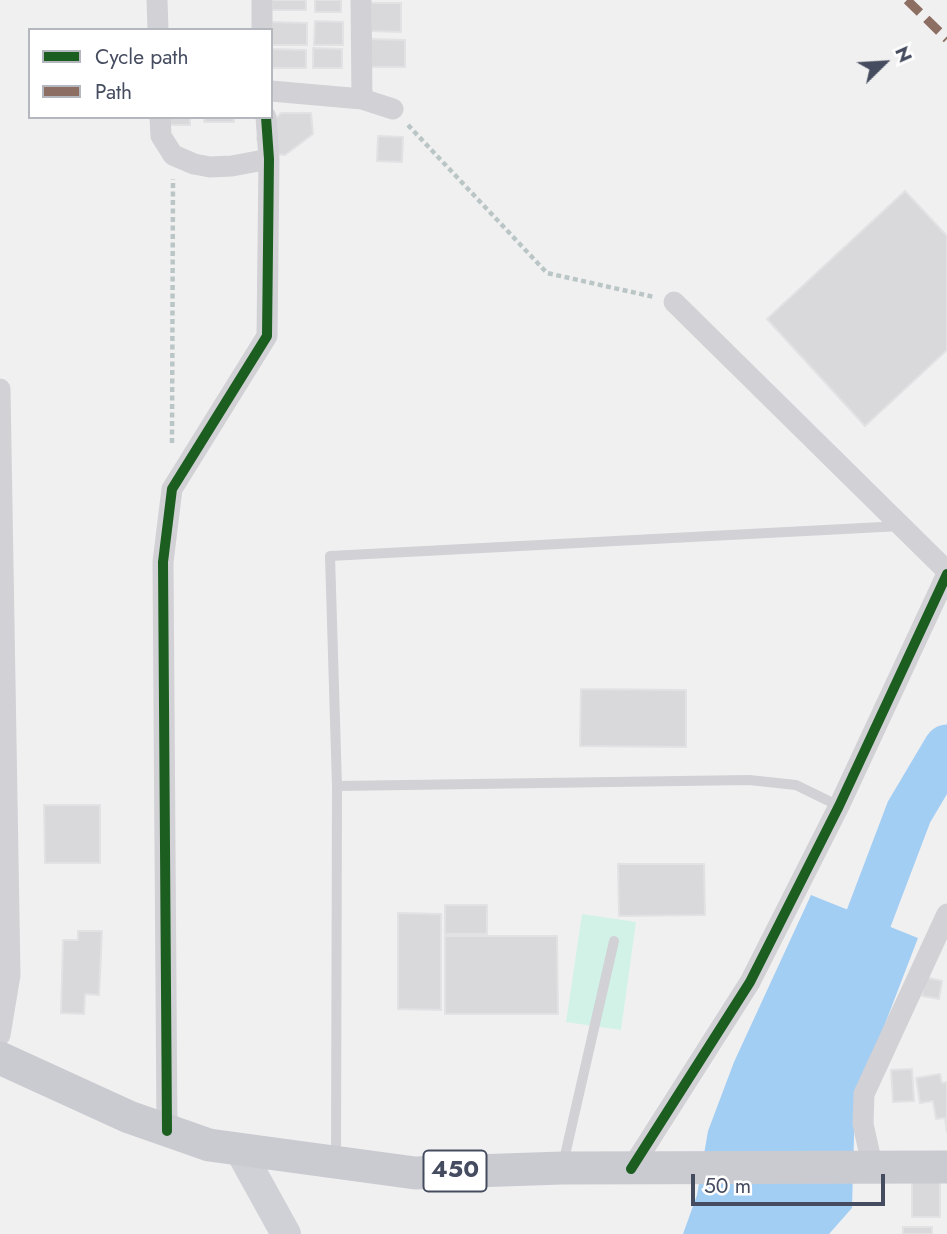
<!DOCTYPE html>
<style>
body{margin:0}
#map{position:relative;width:947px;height:1234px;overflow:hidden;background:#f1f0f0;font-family:Jost,sans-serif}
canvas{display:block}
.legend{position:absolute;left:28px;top:28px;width:245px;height:91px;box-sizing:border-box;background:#fff;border:2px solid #b5b7bf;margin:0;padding:9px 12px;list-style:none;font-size:21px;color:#454c5f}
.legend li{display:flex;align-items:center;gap:14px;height:35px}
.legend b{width:35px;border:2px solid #b5b7bf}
.north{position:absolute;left:849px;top:28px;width:70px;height:70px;-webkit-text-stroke:5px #fff;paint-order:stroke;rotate:66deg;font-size:19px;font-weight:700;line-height:28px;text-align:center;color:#454c5f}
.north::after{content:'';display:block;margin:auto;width:24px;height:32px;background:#454c5f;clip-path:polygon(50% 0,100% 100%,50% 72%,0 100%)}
.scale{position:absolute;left:691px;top:1174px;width:194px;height:32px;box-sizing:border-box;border:4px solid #454c5f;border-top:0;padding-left:9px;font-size:21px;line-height:24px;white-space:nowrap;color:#454c5f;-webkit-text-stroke:5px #fff;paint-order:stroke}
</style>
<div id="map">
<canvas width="947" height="1234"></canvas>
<ul class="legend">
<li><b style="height:9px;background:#1b5e20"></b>Cycle path</li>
<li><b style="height:9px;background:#8d6e63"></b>Path</li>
</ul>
<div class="north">N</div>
<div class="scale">50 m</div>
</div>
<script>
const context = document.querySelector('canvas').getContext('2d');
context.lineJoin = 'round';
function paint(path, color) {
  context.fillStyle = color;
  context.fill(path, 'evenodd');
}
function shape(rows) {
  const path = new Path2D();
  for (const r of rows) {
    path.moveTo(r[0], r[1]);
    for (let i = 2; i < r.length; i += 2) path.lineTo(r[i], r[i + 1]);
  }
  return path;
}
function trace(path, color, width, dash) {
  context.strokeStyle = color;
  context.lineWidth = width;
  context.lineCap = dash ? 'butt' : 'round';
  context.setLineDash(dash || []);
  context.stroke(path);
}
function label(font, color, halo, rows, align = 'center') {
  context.font = font + ' Jost,sans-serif';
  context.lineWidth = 6;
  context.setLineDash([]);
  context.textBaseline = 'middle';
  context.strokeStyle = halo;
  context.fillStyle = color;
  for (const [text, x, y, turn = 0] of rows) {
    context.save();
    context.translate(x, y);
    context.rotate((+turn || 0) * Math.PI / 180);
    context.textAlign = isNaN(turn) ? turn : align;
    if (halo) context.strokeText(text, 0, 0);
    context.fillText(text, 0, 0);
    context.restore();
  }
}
paint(shape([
 [582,914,636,922,621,1030,566,1022]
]), '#d2f2e7');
paint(shape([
 [811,895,918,938,855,1102,852,1208,829,1234,683,1234,697,1195,708,1131,734,1062]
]), '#a3cef4');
trace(shape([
 [846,978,909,812,947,748]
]), '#a3cef4', 47);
const building = shape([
 [272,0,306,0,306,10,272,10,272,0],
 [315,0,341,0,341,12,315,12,315,0],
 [371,3,401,3,401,32,371,31,371,3],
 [315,21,343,22,343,45,314,45,315,21],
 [272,22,307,23,307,45,272,45,272,22],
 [370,39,405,40,405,67,370,67,370,39],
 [313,48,342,49,342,68,313,68,313,48],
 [272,49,306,50,306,68,272,68,272,49],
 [281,113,311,113,313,134,285,155,262,153,257,138,281,113],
 [162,117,190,117,190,125,162,125,162,117],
 [205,117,234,117,234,122,204,122,205,117],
 [378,136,403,137,402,162,377,161,378,136],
 [905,191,947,236,947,350,865,426,767,319,905,191],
 [581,689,686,690,686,747,580,746,581,689],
 [44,805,100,805,100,863,45,863,44,805],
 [618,864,704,864,705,915,619,916,618,864],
 [445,905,487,905,487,934,445,934,445,905],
 [398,913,441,914,441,1010,398,1009,398,913],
 [78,931,102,931,99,995,85,994,84,1014,61,1013,63,940,78,940,78,931],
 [445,936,557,936,558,1014,445,1014,445,936],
 [925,977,942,981,939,999,922,996,925,977],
 [912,1069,914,1101,893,1102,891,1070,912,1069],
 [940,1074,942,1083,947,1082,947,1132,945,1118,936,1119,933,1101,920,1103,916,1078,940,1074],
 [912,1181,940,1181,940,1217,912,1217,912,1181],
 [903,1227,932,1227,932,1234,903,1234,903,1227]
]);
paint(building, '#d9d9dc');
trace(building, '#e2e1e3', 2);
trace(shape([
 [408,125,547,273,654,297],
 [172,443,173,179]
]), '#bac6c6', 4.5, [5, 3.5]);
trace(shape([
 [337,786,749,780,796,785,839,806],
 [336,1158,337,786,330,556,901,526],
 [563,1164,614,941]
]), '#d1d1d6', 10);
trace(shape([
 [157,0,158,30],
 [262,0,262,30],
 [361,0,362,99],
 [271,91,362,99,393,109],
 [160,117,161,136,173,155,194,164,210,167,232,166,269,159],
 [674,302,947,571],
 [0,389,10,975,0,1035],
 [167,1131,163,562,172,489,267,336,269,159,266,117],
 [631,1169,750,982,839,806,947,574],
 [873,1169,863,1124,864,1094,947,914]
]), '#d1d1d6', 21);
trace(shape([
 [239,1149,286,1234]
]), '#cfd1d6', 30);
trace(shape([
 [0,1058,129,1117,209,1145,415,1173,562,1168,947,1167]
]), '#cacbd1', 33);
trace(shape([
 [907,0,947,39]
]), '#8d6e63', 9, [18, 9]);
trace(shape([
 [167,1131,163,562,172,489,267,336,269,159,266,117],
 [631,1169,750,982,839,806,947,574]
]), '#1b5e20', 10);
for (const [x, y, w] of [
 [455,1171,63]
]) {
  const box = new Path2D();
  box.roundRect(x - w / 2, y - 20.5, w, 41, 5);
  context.fillStyle = '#fff';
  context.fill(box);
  trace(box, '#454c5f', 2);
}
label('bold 24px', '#454c5f', null, [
 ["450",455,1171]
]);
</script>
